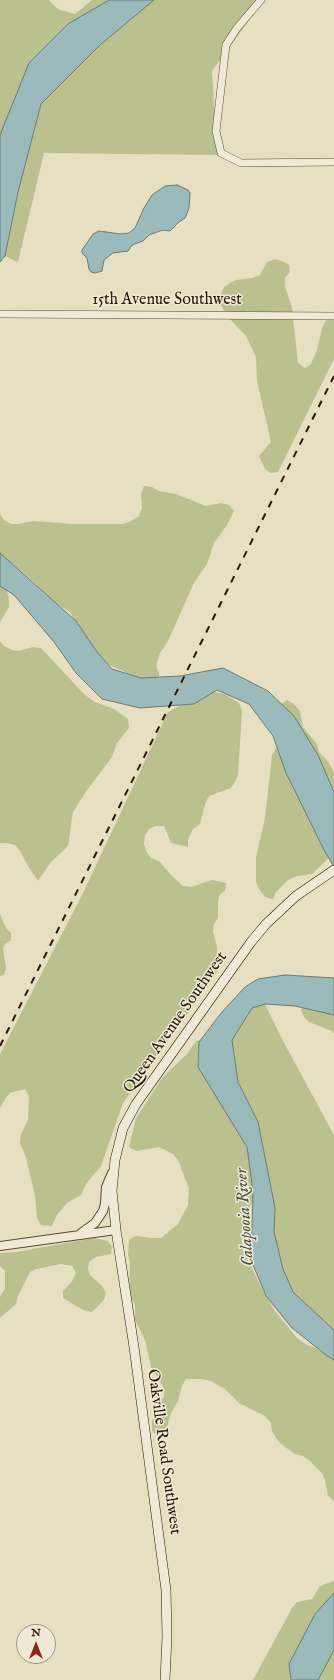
<!DOCTYPE html>
<style>
body{margin:0}
#map{position:relative;width:334px;height:1680px;overflow:hidden;background:#e7dfc2;font-family:"IM FELL English",serif}
canvas{display:block}
.north{position:absolute;left:16px;top:1624px;width:40px;height:40px;box-sizing:border-box;background:#efead7;border:1px solid #a09682;border-radius:50%;rotate:0deg;font-size:11px;font-weight:700;line-height:16px;text-align:center;color:#2a1903}
.north::after{content:'';display:block;margin:auto;width:14px;height:18px;background:#8f2418;clip-path:polygon(50% 0,100% 100%,50% 72%,0 100%)}
</style>
<div id="map">
<canvas width="334" height="1680"></canvas>
<div class="north">N</div>
</div>
<script>
const context = document.querySelector('canvas').getContext('2d');
context.lineJoin = 'round';
function paint(path, color) {
  context.fillStyle = color;
  context.fill(path, 'evenodd');
}
function shape(rows) {
  const path = new Path2D();
  for (const r of rows) {
    path.moveTo(r[0], r[1]);
    for (let i = 2; i < r.length; i += 2) path.lineTo(r[i], r[i + 1]);
  }
  return path;
}
function trace(path, color, width, dash) {
  context.strokeStyle = color;
  context.lineWidth = width;
  context.lineCap = dash ? 'butt' : 'round';
  context.setLineDash(dash || []);
  context.stroke(path);
}
function label(font, color, halo, rows, align = 'center') {
  context.font = font + ' "IM FELL English",serif';
  context.lineWidth = 3;
  context.setLineDash([]);
  context.textBaseline = 'middle';
  context.strokeStyle = halo;
  context.fillStyle = color;
  for (const [text, x, y, turn = 0] of rows) {
    context.save();
    context.translate(x, y);
    context.rotate((+turn || 0) * Math.PI / 180);
    context.textAlign = isNaN(turn) ? turn : align;
    if (halo) context.strokeText(text, 0, 0);
    context.fillText(text, 0, 0);
    context.restore();
  }
}
paint(shape([
 [0,0,49,0,58,9,75,14,92,0,109,0,29,63,0,135],
 [154,0,264,0,212,71,217,155,44,153,18,262,5,256,18,192,41,104,100,45],
 [275,259,282,261,289,265,290,272,285,278,285,286,292,308,298,363,305,368,311,364,317,350,322,328,325,322,334,313,334,359,278,472,271,473,265,469,259,456,271,442,257,381,256,357,246,336,230,319,218,301,224,287,230,283,236,280,252,278,260,275,267,262],
 [144,486,152,487,159,491,176,494,206,506,221,503,229,505,234,511,227,525,214,543,207,564,194,583,168,641,160,653,156,666,159,673,159,680,151,680,132,675,105,663,76,627,71,613,53,601,37,585,12,563,0,557,0,514,4,520,11,524,19,524,33,521,75,524,123,524,131,521,139,516,142,508,141,494],
 [0,582,7,591,9,599,9,607,0,622],
 [0,641,4,646,12,650,19,651,33,647,41,648,85,695,95,702,114,709,128,719,129,728,117,743,112,757,85,793,73,812,68,846,51,862,38,881,28,866,20,851,15,845,6,843,0,843],
 [208,691,225,694,239,703,242,711,238,775,235,782,231,788,209,796,205,804,200,824,193,829,188,839,188,847,171,843,164,826,156,826,149,829,145,835,144,844,146,851,151,858,159,861,172,876,183,886,191,887,212,880,226,883,225,891,219,895,218,903,218,918,214,924,213,932,217,947,218,971,123,1103,101,1166,86,1184,81,1195,67,1203,57,1215,52,1226,41,1225,37,1218,35,1196,26,1158,20,1143,21,1134,28,1120,29,1096,25,1089,10,1093,5,1099,0,1108,0,1054,82,895,168,712],
 [287,700,294,704,300,711,303,727,317,744,319,752,329,763,334,772,332,855,312,874,297,876,288,880,276,892,273,899,265,897,259,889,256,882,256,857,265,818,272,755,279,743,281,704],
 [0,914,6,928,11,933,11,940,5,944,3,948,6,968,4,975,0,976],
 [265,1004,282,1039,334,1135,334,1330,293,1292,283,1269,274,1232,275,1208,258,1122,238,1082,232,1040,252,1008],
 [305,1004,334,1007,334,1034,332,1031,309,1022,304,1017,301,1010],
 [204,1040,202,1046,198,1053,199,1069,214,1085,248,1150,254,1198,245,1218,241,1234,243,1250,263,1291,275,1311,297,1338,307,1345,314,1347,334,1359,334,1501,328,1496,325,1480,322,1473,310,1461,303,1456,295,1454,281,1444,276,1438,272,1431,271,1423,265,1416,239,1403,226,1390,211,1381,202,1379,186,1379,182,1386,178,1401,171,1413,165,1434,158,1437,152,1431,152,1422,156,1409,164,1396,164,1388,151,1367,145,1340,135,1320,135,1305,129,1293,130,1263,128,1255,129,1240,135,1236,153,1238,161,1238,167,1233,178,1224,188,1205,189,1189,178,1160,173,1154,159,1147,136,1151,129,1147,136,1118,162,1078,187,1054,196,1041],
 [94,1238,108,1241,112,1247,111,1254,96,1257,89,1262,88,1270,91,1276,102,1286,106,1293,104,1300,92,1312,83,1310,63,1298,63,1291,73,1280,76,1273,72,1266,61,1264,36,1269,30,1272,18,1296,16,1304,0,1318,0,1296,5,1289,5,1271,0,1266,0,1253,16,1252],
 [334,1581,334,1595,289,1664,291,1680,253,1680,292,1608,297,1602,312,1599,320,1586],
 [334,1650,334,1680,318,1680,329,1657]
]), '#bbc08f');
const water = shape([
 [109,0,154,0,100,45,41,104,18,192,5,256,0,262,0,135,29,63,68,24,109,0],
 [177,185,188,190,190,193,189,208,185,218,179,222,170,231,163,230,149,235,143,241,132,245,128,251,113,253,104,260,102,271,95,273,91,272,89,269,87,258,82,253,82,250,93,234,99,231,121,234,129,233,135,228,144,208,152,195,165,186,177,185],
 [0,553,76,621,97,652,112,669,141,678,180,676,223,668,268,691,294,716,318,755,334,792,334,867,324,850,286,773,273,736,249,704,217,690,194,704,140,708,102,699,76,673,54,642,14,595,0,586,0,553],
 [285,975,334,978,334,1015,295,1006,265,1004,252,1008,232,1040,238,1082,258,1122,275,1208,274,1232,283,1269,293,1292,334,1330,334,1360,326,1355,292,1328,266,1296,251,1260,253,1191,247,1147,198,1067,199,1042,222,1012,245,987,258,979,285,975],
 [334,1593,334,1650,318,1680,291,1680,289,1664,315,1614,334,1593]
]);
paint(water, '#9ababc');
trace(water, '#6d7a72', 1);
const minor = shape([
 [261,0,237,28,226,45,216,131,221,153,241,163,334,162],
 [0,314,334,316]
]);
const tertiary = shape([
 [81,1233,95,1223,103,1211,105,1204,106,1187,112,1173],
 [0,1246,116,1230]
]);
const secondary = shape([
 [165,1680,167,1637,166,1590,134,1347,116,1230,112,1191,115,1160,123,1128,136,1104,251,942,266,924,296,896,334,870]
]);
trace(minor, '#594a33', 8);
trace(tertiary, '#594a33', 10);
trace(secondary, '#2a1903', 10);
trace(minor, '#efead7', 7);
trace(tertiary, '#efead7', 8);
trace(secondary, '#efead7', 9);
trace(shape([
 [0,1046,334,376]
]), '#2a1903', 2, [7, 7]);
label('16px', '#2a1903', '#efead7', [
 ["15th Avenue Southwest",167,301],
 ["Queen Avenue Southwest",176,1023,-55],
 ["Oakville Road Southwest",163,1452,82]
]);
label('italic 17px', '#515144', '#efead7', [
 ["Calapooia River",246,1217,-94]
]);
</script>
